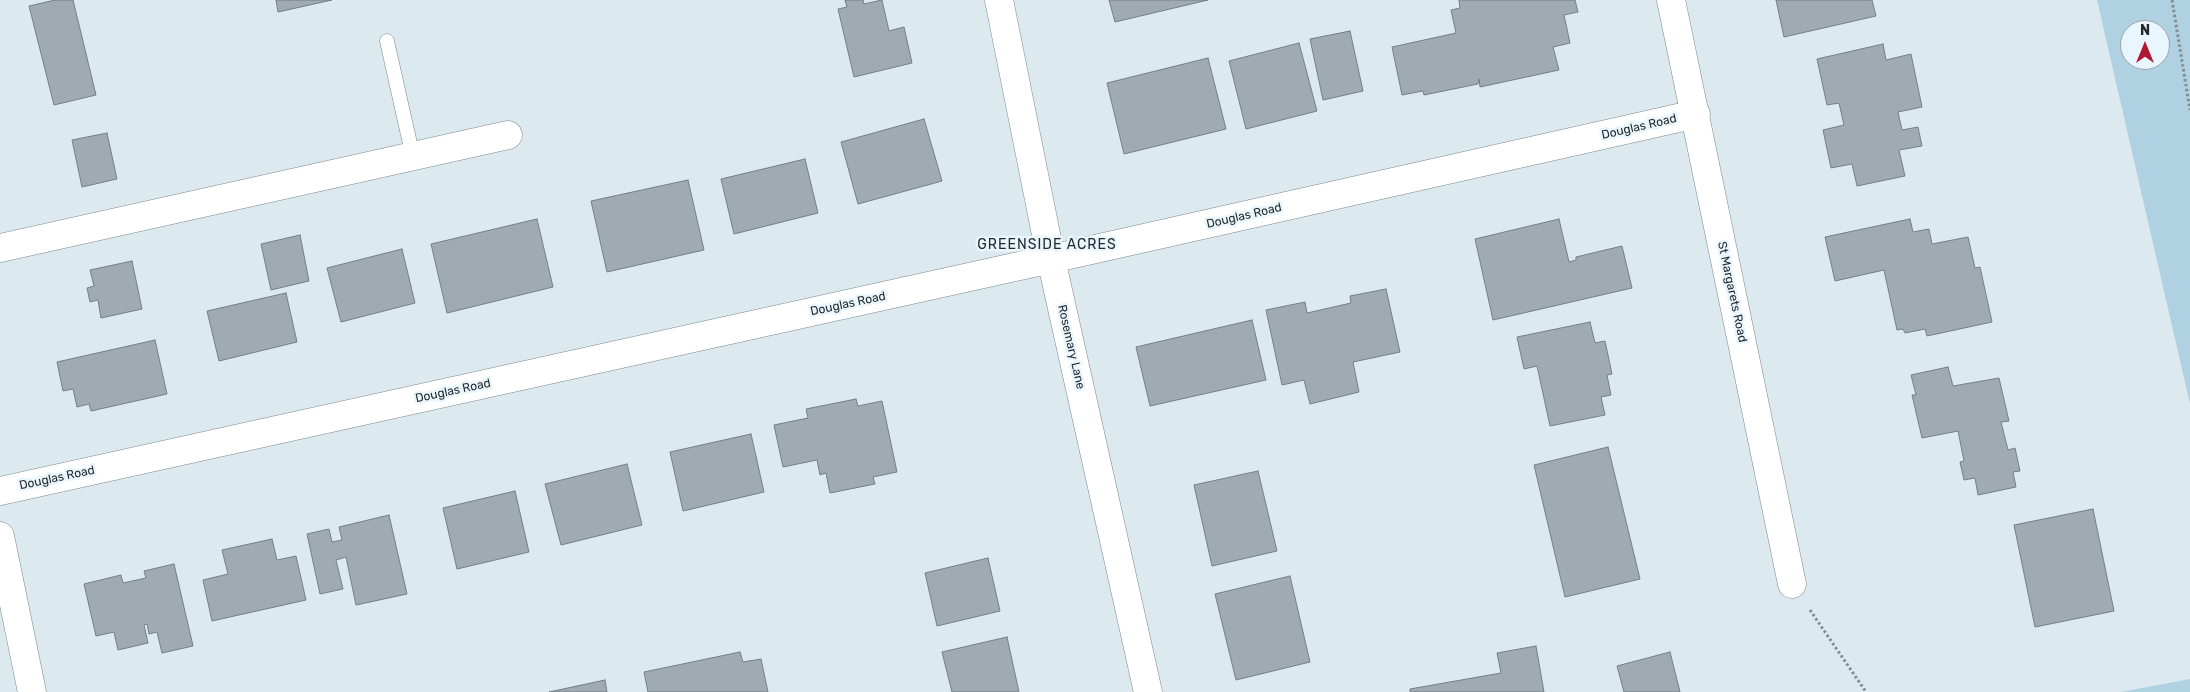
<!DOCTYPE html>
<style>
body{margin:0}
#map{position:relative;width:2190px;height:692px;overflow:hidden;background:#dce9ef;font-family:Rubik,sans-serif}
canvas{display:block}
.north{position:absolute;left:2120px;top:20px;width:50px;height:50px;box-sizing:border-box;background:#e9f6fd;border:1px solid #9aa4a9;border-radius:50%;rotate:0deg;font-size:14px;font-weight:700;line-height:20px;text-align:center;color:#24292b}
.north::after{content:'';display:block;margin:auto;width:18px;height:22px;background:#ae1935;clip-path:polygon(50% 0,100% 100%,50% 72%,0 100%)}
</style>
<div id="map">
<canvas width="2190" height="692"></canvas>
<div class="north">N</div>
</div>
<script>
const context = document.querySelector('canvas').getContext('2d');
context.lineJoin = 'round';
function paint(path, color) {
  context.fillStyle = color;
  context.fill(path, 'evenodd');
}
function shape(rows) {
  const path = new Path2D();
  for (const r of rows) {
    path.moveTo(r[0], r[1]);
    for (let i = 2; i < r.length; i += 2) path.lineTo(r[i], r[i + 1]);
  }
  return path;
}
function trace(path, color, width, dash) {
  context.strokeStyle = color;
  context.lineWidth = width;
  context.lineCap = dash ? 'butt' : 'round';
  context.setLineDash(dash || []);
  context.stroke(path);
}
function label(font, color, halo, rows, align = 'center') {
  context.font = font + ' Rubik,sans-serif';
  context.lineWidth = 5;
  context.setLineDash([]);
  context.textBaseline = 'middle';
  context.strokeStyle = halo;
  context.fillStyle = color;
  for (const [text, x, y, turn = 0] of rows) {
    context.save();
    context.translate(x, y);
    context.rotate((+turn || 0) * Math.PI / 180);
    context.textAlign = isNaN(turn) ? turn : align;
    if (halo) context.strokeText(text, 0, 0);
    context.fillText(text, 0, 0);
    context.restore();
  }
}
paint(shape([
 [2097,0,2190,0,2190,404],
 [2130,30,2160,30,2160,60,2130,60],
 [2190,679,2190,692,2121,692]
]), '#b0d1e1');
const building = shape([
 [55,0,73,0,96,95,54,105,29,6,55,0],
 [276,0,332,0,278,12,276,0],
 [845,0,863,0,864,4,882,0,889,31,904,27,912,63,854,77,838,9,847,7,845,0],
 [1109,0,1208,0,1115,22,1109,0],
 [1459,0,1575,0,1578,12,1564,15,1570,43,1553,47,1559,70,1480,87,1479,79,1478,84,1424,95,1423,91,1402,95,1392,47,1456,33,1451,10,1460,8,1459,0],
 [1776,0,1872,0,1876,16,1784,37,1776,0],
 [1350,31,1363,91,1323,100,1310,39,1350,31],
 [1299,43,1317,111,1246,129,1229,61,1299,43],
 [1883,44,1886,60,1911,54,1922,107,1898,112,1902,130,1918,127,1922,146,1899,150,1905,176,1857,186,1852,164,1831,168,1823,130,1844,125,1839,103,1827,105,1817,59,1883,44],
 [1208,58,1226,129,1124,154,1107,83,1208,58],
 [924,119,942,181,858,204,841,142,924,119],
 [107,133,117,179,82,187,72,140,107,133],
 [805,159,818,213,734,234,721,179,805,159],
 [688,180,704,250,607,272,591,201,688,180],
 [537,219,553,287,447,313,431,244,537,219],
 [1559,219,1569,262,1576,260,1576,257,1622,246,1632,288,1493,320,1475,239,1559,219],
 [1910,219,1913,232,1929,229,1932,244,1968,237,1975,268,1980,267,1992,322,1927,336,1925,329,1905,333,1903,329,1897,330,1884,270,1835,281,1825,237,1910,219],
 [300,235,309,281,271,290,261,244,300,235],
 [402,249,415,303,341,322,327,268,402,249],
 [132,261,142,309,101,318,98,300,90,302,87,288,94,286,90,270,132,261],
 [1386,289,1400,352,1353,362,1359,392,1310,404,1304,380,1282,385,1266,310,1305,302,1307,313,1351,303,1350,296,1386,289],
 [286,293,297,342,219,361,207,311,286,293],
 [1252,320,1266,380,1150,406,1136,347,1252,320],
 [1590,322,1595,343,1605,341,1612,374,1607,375,1611,395,1601,397,1605,415,1550,426,1537,366,1524,369,1517,337,1590,322],
 [155,340,167,394,91,411,89,404,77,407,73,389,63,391,57,362,155,340],
 [1948,367,1953,386,1999,378,2009,421,2001,422,2008,450,2015,448,2020,471,2013,472,2016,487,1978,495,1975,478,1964,480,1960,462,1964,461,1958,431,1922,438,1912,395,1916,395,1911,375,1948,367],
 [856,399,858,406,882,401,897,472,873,477,875,484,830,493,826,473,820,475,817,460,783,467,774,425,808,418,806,409,856,399],
 [751,434,764,492,683,511,670,452,751,434],
 [1608,447,1640,579,1565,597,1534,465,1608,447],
 [627,464,642,525,561,545,545,484,627,464],
 [1258,471,1277,551,1212,566,1194,485,1258,471],
 [515,491,529,552,457,569,443,508,515,491],
 [2093,509,2114,611,2035,627,2014,525,2093,509],
 [389,515,407,594,356,605,346,557,336,560,343,589,320,594,307,534,329,529,332,542,342,540,339,527,389,515],
 [272,539,277,560,296,556,306,600,212,621,203,580,228,574,222,550,272,539],
 [988,558,1000,611,937,626,925,573,988,558],
 [174,564,193,646,162,653,157,632,149,634,147,624,144,625,148,643,118,650,114,632,96,636,84,584,121,575,123,583,146,578,144,571,174,564],
 [1290,576,1310,662,1236,680,1215,594,1290,576],
 [1007,637,1019,692,952,692,942,652,1007,637],
 [1536,646,1544,692,1410,692,1410,689,1501,673,1497,653,1536,646],
 [740,652,743,662,761,659,768,692,648,692,644,672,740,652],
 [1670,652,1680,692,1624,692,1617,666,1670,652],
 [605,680,607,692,549,692,605,680]
]);
paint(building, '#9fabb1');
trace(building, '#747f85', 1);
const service = shape([
 [387,41,413,157]
]);
const minor = shape([
 [999,0,1051,259,1148,692],
 [1671,0,1792,584],
 [0,248,508,135],
 [0,491,1051,259,1696,114]
]);
const secondary = shape([
 [0,536,32,692]
]);
trace(service, '#7d898f', 15);
trace(minor, '#7d898f', 29);
trace(secondary, '#7d898f', 29);
trace(shape([
 [2172,0,2190,110],
 [1810,610,1866,692]
]), '#838c90', 3, [2.5, 2.5]);
trace(service, '#fff', 14);
trace(minor, '#fff', 28);
trace(secondary, '#fff', 28);
label('12px', '#24292b', '#e9f6fd', [
 ["Douglas Road",1639,127,-13],
 ["Douglas Road",1244,216,-13],
 ["St Margarets Road",1732,292,78],
 ["Douglas Road",848,304,-12],
 ["Rosemary Lane",1071,347,77],
 ["Douglas Road",453,391,-12],
 ["Douglas Road",57,478,-12]
]);
context.letterSpacing = '1px';
label('14px', '#24292b', '#e9f6fd', [
 ["GREENSIDE ACRES",1047,245]
]);
context.letterSpacing = '0px';
</script>
